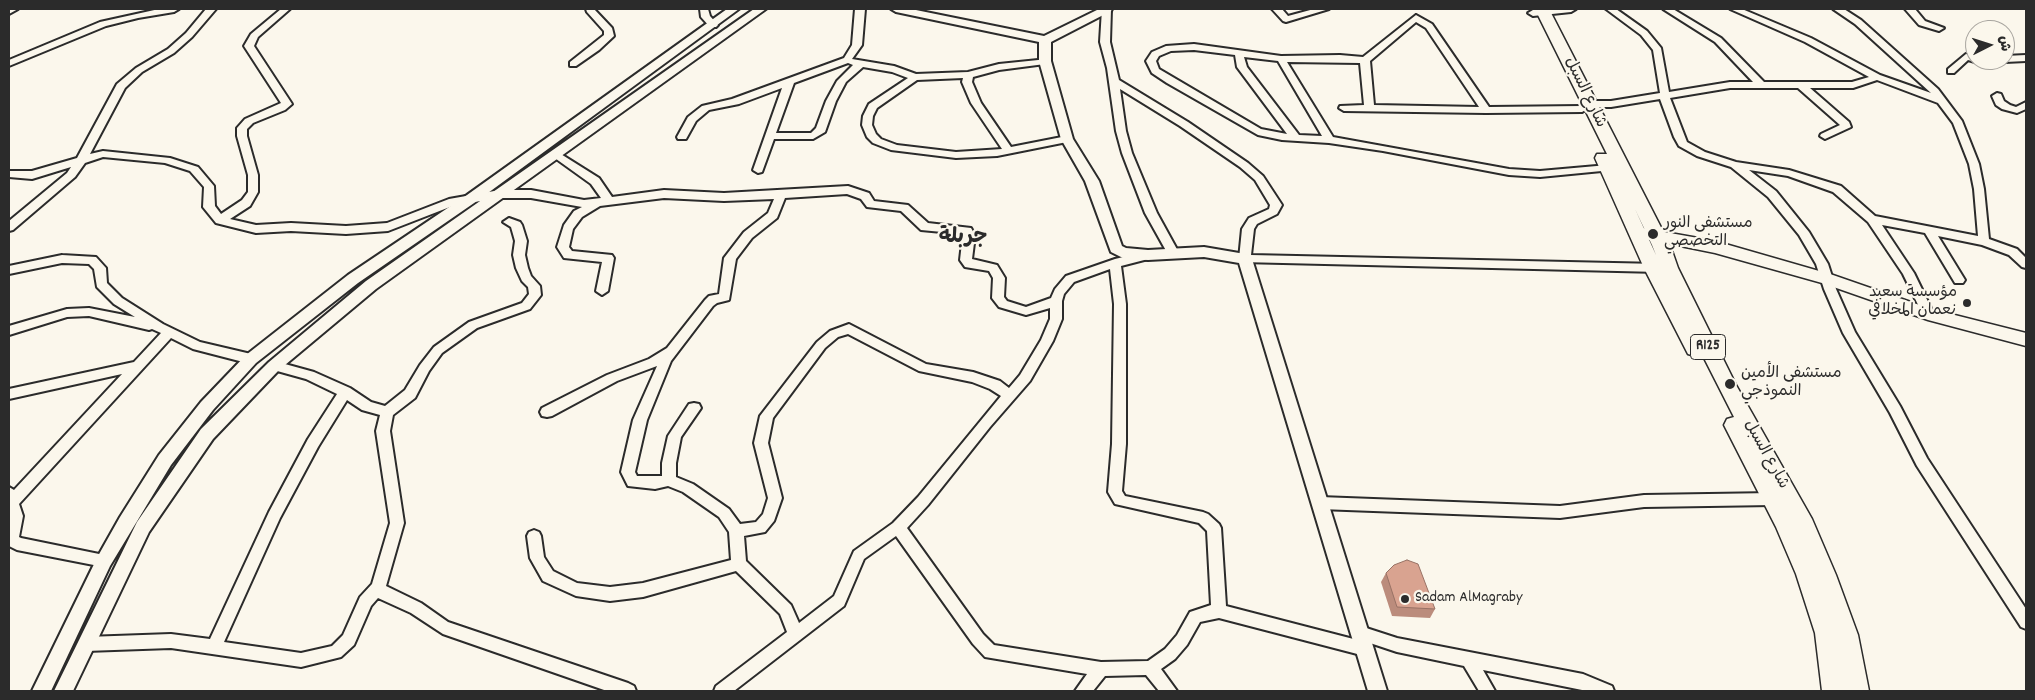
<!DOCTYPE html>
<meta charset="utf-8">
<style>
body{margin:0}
#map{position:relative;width:2035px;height:700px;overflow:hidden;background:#fbf7ec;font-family:Dekko,"Playpen Sans Arabic",sans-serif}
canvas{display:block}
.frame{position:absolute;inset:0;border:10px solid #2b2b2b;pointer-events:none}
.north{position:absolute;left:1965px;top:20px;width:50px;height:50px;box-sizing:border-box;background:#fbf7ec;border:1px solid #a8a59f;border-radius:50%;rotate:85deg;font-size:14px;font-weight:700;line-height:20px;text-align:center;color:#2b2b2b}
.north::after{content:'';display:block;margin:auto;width:18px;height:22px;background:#2b2b2b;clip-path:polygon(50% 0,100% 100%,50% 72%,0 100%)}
</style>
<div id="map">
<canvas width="2035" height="700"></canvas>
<div class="frame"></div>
<div class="north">ش</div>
</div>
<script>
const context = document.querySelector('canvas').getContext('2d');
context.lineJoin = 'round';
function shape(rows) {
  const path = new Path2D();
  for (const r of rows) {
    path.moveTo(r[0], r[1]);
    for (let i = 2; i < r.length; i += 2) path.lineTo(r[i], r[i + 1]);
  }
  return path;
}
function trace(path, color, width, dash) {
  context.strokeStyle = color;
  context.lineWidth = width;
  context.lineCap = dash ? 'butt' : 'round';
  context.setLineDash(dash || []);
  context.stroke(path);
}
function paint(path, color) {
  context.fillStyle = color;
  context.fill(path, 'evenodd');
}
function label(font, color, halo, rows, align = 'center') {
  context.font = font + ' Dekko,"Playpen Sans Arabic",sans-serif';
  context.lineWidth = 4.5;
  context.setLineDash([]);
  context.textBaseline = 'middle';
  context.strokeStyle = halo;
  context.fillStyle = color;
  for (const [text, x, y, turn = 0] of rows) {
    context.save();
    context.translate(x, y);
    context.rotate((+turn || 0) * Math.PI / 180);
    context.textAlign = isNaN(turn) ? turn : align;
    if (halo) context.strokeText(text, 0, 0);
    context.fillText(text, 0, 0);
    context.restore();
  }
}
const minor = shape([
 [9,9,18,9,9,14,9,9],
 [159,9,179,9,174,12,138,18,106,26,9,66,9,60,100,22,159,9],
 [206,9,216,9,192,37,174,53,142,72,125,88,90,154,103,151,170,158,198,167,214,186,215,206,221,214,242,200,248,192,248,175,237,136,237,128,245,119,281,103,244,46,251,34,281,9,290,9,258,37,254,46,292,104,285,110,253,123,247,129,247,136,258,175,258,192,250,206,230,219,256,225,291,223,346,226,387,223,449,199,500,190,531,190,584,200,601,198,591,184,552,156,551,154,556,151,599,178,612,197,664,190,724,193,848,186,869,193,874,201,908,205,928,223,971,228,975,235,972,259,997,265,1005,278,1004,297,1007,301,1026,307,1051,298,1055,289,1066,276,1115,259,1148,251,1152,252,1154,255,1152,258,1121,266,1126,304,1126,444,1122,491,1125,496,1130,497,1203,512,1208,514,1219,524,1221,528,1226,606,1365,642,1370,644,1373,649,1370,654,1365,656,1219,618,1200,622,1187,645,1175,659,1161,669,1177,691,1159,691,1146,675,1105,676,1093,691,1075,691,1087,674,985,657,973,644,896,536,864,559,844,606,734,691,714,691,716,686,787,632,780,614,736,571,643,597,610,601,576,596,543,581,530,558,527,536,529,532,534,530,539,532,541,536,544,557,553,571,577,583,610,587,643,583,731,560,729,532,719,517,683,492,668,486,655,489,628,486,621,472,633,420,657,366,617,381,552,416,547,417,542,416,540,412,542,408,607,375,649,359,667,348,705,300,709,296,719,294,724,258,744,232,768,213,774,199,724,201,664,198,600,206,582,217,573,229,569,247,572,251,612,255,614,258,608,291,602,295,596,291,602,262,564,258,557,247,564,225,574,211,582,207,531,198,500,198,455,205,388,231,346,234,291,231,256,233,216,223,203,207,204,187,190,171,165,163,103,157,85,163,75,177,13,230,9,231,9,221,67,173,71,167,32,179,9,177,9,171,32,171,77,158,117,84,136,68,168,49,186,33,206,9],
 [847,194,861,199,867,207,901,211,921,230,963,234,960,260,965,267,989,271,993,278,992,298,999,307,1026,315,1050,308,1050,319,1041,340,1020,375,1009,388,1000,381,973,372,926,364,849,324,830,331,817,342,760,416,754,443,768,498,763,514,756,522,740,524,729,509,693,484,676,477,676,463,681,437,701,408,699,404,694,403,689,404,668,436,662,463,662,476,637,476,635,472,647,420,671,361,713,306,717,303,729,300,736,259,752,238,777,218,785,198,847,194],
 [1110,269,1114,304,1112,444,1108,492,1115,504,1199,523,1207,531,1211,605,1190,612,1177,635,1165,649,1148,661,1101,662,994,645,983,634,907,528,928,505,990,427,1030,381,1053,341,1062,319,1062,301,1064,294,1074,282,1110,269],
 [848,334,919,371,972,382,990,389,1001,396,918,497,893,523,854,551,834,596,799,623,791,605,746,561,744,536,765,532,774,521,782,498,768,443,773,418,825,348,838,337,848,334],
 [586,9,594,9,612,28,614,36,599,50,576,66,570,66,570,62,604,35,604,31,587,12,586,9],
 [700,9,708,9,710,16,718,25,716,27,710,27,701,17,700,9],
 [855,9,865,9,862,45,852,59,894,66,916,74,968,72,999,64,1048,59,1050,61,1045,64,999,70,973,77,972,82,981,103,1011,147,1067,136,1072,139,1067,142,997,156,956,158,891,150,873,143,867,137,862,125,863,116,869,104,908,78,892,72,863,67,846,82,836,101,825,132,813,139,774,139,762,172,758,173,753,170,782,88,739,104,709,110,696,121,686,139,678,139,677,137,688,117,702,106,732,99,844,58,852,45,855,9],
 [848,63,853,65,837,81,826,101,816,128,811,133,776,133,794,83,848,63],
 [963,78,962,82,971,103,1002,149,956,152,897,145,881,139,876,134,872,125,873,116,877,108,917,80,963,78],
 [1102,9,1111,9,1110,42,1119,80,1188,122,1248,163,1263,176,1282,205,1277,214,1257,224,1254,229,1251,255,1659,264,1665,268,1659,272,1241,262,1239,259,1242,229,1249,218,1269,209,1270,205,1255,180,1240,167,1180,126,1120,89,1126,131,1132,153,1157,213,1179,253,1177,256,1169,256,1145,213,1122,153,1116,131,1107,68,1100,42,1102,9],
 [1272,9,1282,9,1288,16,1314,9,1329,9,1286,22,1283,21,1272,9],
 [1547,9,1576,9,1571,12,1533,16,1528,13,1533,10,1547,9],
 [1606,9,1616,9,1647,31,1661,48,1669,92,1730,82,1753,82,1715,42,1663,9,1673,9,1721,38,1764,82,1852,82,1869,77,1805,42,1730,9,1742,9,1811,38,1880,75,1931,93,1855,24,1833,9,1844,9,1861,20,1938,89,1962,121,1979,164,1984,189,1989,239,2017,249,2026,258,2026,268,2022,267,2009,255,1982,245,1938,236,1965,280,1963,283,1955,283,1925,233,1882,225,1914,273,1934,314,1928,318,1924,317,1903,274,1868,222,1833,192,1788,176,1749,170,1776,191,1809,232,1828,264,1836,289,1855,332,1900,406,1927,458,2026,609,2026,629,2021,627,1917,466,1890,413,1843,333,1824,289,1816,264,1799,235,1768,197,1731,167,1697,156,1679,146,1674,137,1660,99,1611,107,1589,107,1584,104,1589,101,1611,101,1660,93,1653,50,1641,35,1606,9],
 [1877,80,1938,103,1953,123,1969,164,1974,189,1978,236,1875,216,1841,186,1789,170,1736,162,1705,152,1687,142,1670,98,1730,88,1798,88,1840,125,1821,134,1820,136,1825,139,1851,127,1849,122,1810,88,1853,88,1877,80],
 [1905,9,1915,9,1925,21,1944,28,1939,31,1919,25,1905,9],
 [1416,15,1432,24,1489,107,1582,106,1587,109,1582,112,1486,113,1344,111,1339,108,1340,106,1364,105,1360,63,1287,62,1333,137,1509,169,1540,171,1608,165,1613,168,1612,170,1540,177,1509,175,1383,151,1329,143,1282,140,1258,135,1167,83,1152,73,1146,61,1152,52,1166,46,1194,44,1281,56,1340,55,1363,57,1416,15],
 [1416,22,1426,28,1479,107,1374,105,1370,61,1416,22],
 [1194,50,1235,55,1237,67,1287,134,1261,129,1159,69,1156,61,1159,56,1171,51,1194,50],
 [1244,57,1278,61,1322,136,1299,135,1247,67,1244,57],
 [1966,54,1975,56,1975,60,1979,60,1975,62,1968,60,1954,73,1948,73,1948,69,1966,54],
 [2026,55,2026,61,2005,62,2001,60,2005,60,2005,56,2026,55],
 [1997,93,2001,94,2004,101,2010,105,2016,107,2026,102,2026,109,2017,113,2002,109,1996,105,1992,96,1997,93],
 [509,218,520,222,522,225,527,241,525,255,528,268,531,276,540,286,541,295,530,309,477,328,442,353,429,371,415,398,393,415,390,431,404,523,386,586,421,603,448,622,628,683,634,686,636,691,607,691,443,634,411,613,378,598,371,606,354,645,341,657,301,667,171,648,86,651,81,649,78,644,81,639,86,637,171,634,210,639,269,512,308,439,337,394,306,379,270,369,268,366,270,363,274,361,314,372,350,388,371,402,385,406,405,390,420,365,434,347,469,322,522,303,529,294,528,287,522,281,516,268,513,255,515,241,511,227,503,222,509,218],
 [347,400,362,410,380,415,376,431,390,523,372,584,360,597,343,635,332,646,301,653,224,642,280,518,318,447,347,400],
 [62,255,96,257,106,268,107,283,122,298,163,324,200,342,251,354,255,356,257,359,255,362,251,364,193,349,171,338,19,504,23,516,19,537,21,538,104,555,109,556,111,561,109,566,104,567,17,550,9,546,9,487,14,490,122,374,9,399,9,389,134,362,161,333,152,329,149,330,89,316,67,317,9,335,9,326,67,309,89,308,135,317,114,304,97,287,94,269,89,264,62,263,9,274,9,266,62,255],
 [1773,493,1778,495,1780,499,1778,503,1773,505,1644,507,1560,518,1320,509,1315,507,1313,503,1315,499,1320,497,1560,506,1644,495,1773,493],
 [1360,626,1397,638,1583,674,1612,686,1614,691,1587,691,1483,670,1495,691,1479,691,1464,666,1397,652,1355,638,1352,633,1355,628,1360,626]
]);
const tertiary = shape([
 [727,9,739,9,477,201,358,283,256,363,213,410,171,465,110,566,51,691,32,691,98,556,120,517,159,455,201,402,246,355,348,275,467,195,727,9],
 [754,9,766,9,376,289,279,370,213,439,149,532,73,691,54,691,137,522,201,429,269,362,366,281,754,9],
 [891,9,911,9,1044,36,1099,9,1112,9,1111,11,1051,42,1051,61,1073,139,1099,181,1122,246,1126,248,1148,250,1204,247,1245,254,1250,256,1252,259,1387,691,1368,691,1239,263,1204,257,1148,260,1123,258,1111,252,1085,181,1061,139,1039,61,1039,42,896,12,891,9]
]);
const secondary = shape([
 [1642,228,1715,241,1833,275,1931,309,2026,333,2026,346,1928,320,1822,283,1715,253,1636,237,1634,233,1636,229,1642,228]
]);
const primary = shape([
 [1535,9,1549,9,1670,245,1678,268,1736,385,1812,519,1836,575,1858,635,1869,691,1822,691,1815,633,1796,574,1776,527,1724,425,1727,419,1734,417,1702,354,1695,356,1688,354,1644,268,1595,158,1597,154,1607,154,1535,9],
 [1635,209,1652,245,1656,255,1635,209]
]);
trace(minor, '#2b2b2b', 4);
trace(tertiary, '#2b2b2b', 4);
trace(secondary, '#2b2b2b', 3);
trace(primary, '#2b2b2b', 3);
paint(minor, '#fbf7ec');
paint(tertiary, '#fbf7ec');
paint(secondary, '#fbf7ec');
paint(primary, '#fbf7ec');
paint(shape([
 [1386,573,1435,609,1430,618,1392,616,1381,582]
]), '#bb8c7c');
const building = shape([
 [1407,560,1418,564,1435,609,1397,607,1386,573,1394,565,1407,560]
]);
paint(building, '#d9a390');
trace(building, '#987265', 1);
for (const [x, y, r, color] of [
 [1653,234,6,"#2b2b2b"],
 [1967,303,5,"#2b2b2b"],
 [1730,384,6,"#2b2b2b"],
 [1405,599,5,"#2b2b2b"]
]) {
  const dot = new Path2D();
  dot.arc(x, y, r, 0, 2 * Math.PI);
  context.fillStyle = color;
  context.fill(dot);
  trace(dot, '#fbf7ec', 2);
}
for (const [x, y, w] of [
 [1708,347,35]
]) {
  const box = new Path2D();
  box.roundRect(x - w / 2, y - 12.5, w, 25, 4);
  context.fillStyle = '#fbf7ec';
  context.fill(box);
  trace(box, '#2b2b2b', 1);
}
label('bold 15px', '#2b2b2b', null, [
 ["R125",1708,347]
]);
label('16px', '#2b2b2b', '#fbf7ec', [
 ["شارع السبل",1584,93,64],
 ["شارع السبل",1765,455,61]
]);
label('16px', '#2b2b2b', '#fbf7ec', [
 ["مستشفى النور",1664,225],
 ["التخصصي",1664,243],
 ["مؤسسة سعيد",1957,294,"right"],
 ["نعمان المخلافي",1957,312,"right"],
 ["مستشفى الأمين",1741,375],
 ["النموذجي",1741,393],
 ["Sadam AlMagraby",1415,599]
], 'left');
label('bold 21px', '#2b2b2b', '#fbf7ec', [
 ["جربلة",963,239]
]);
</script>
